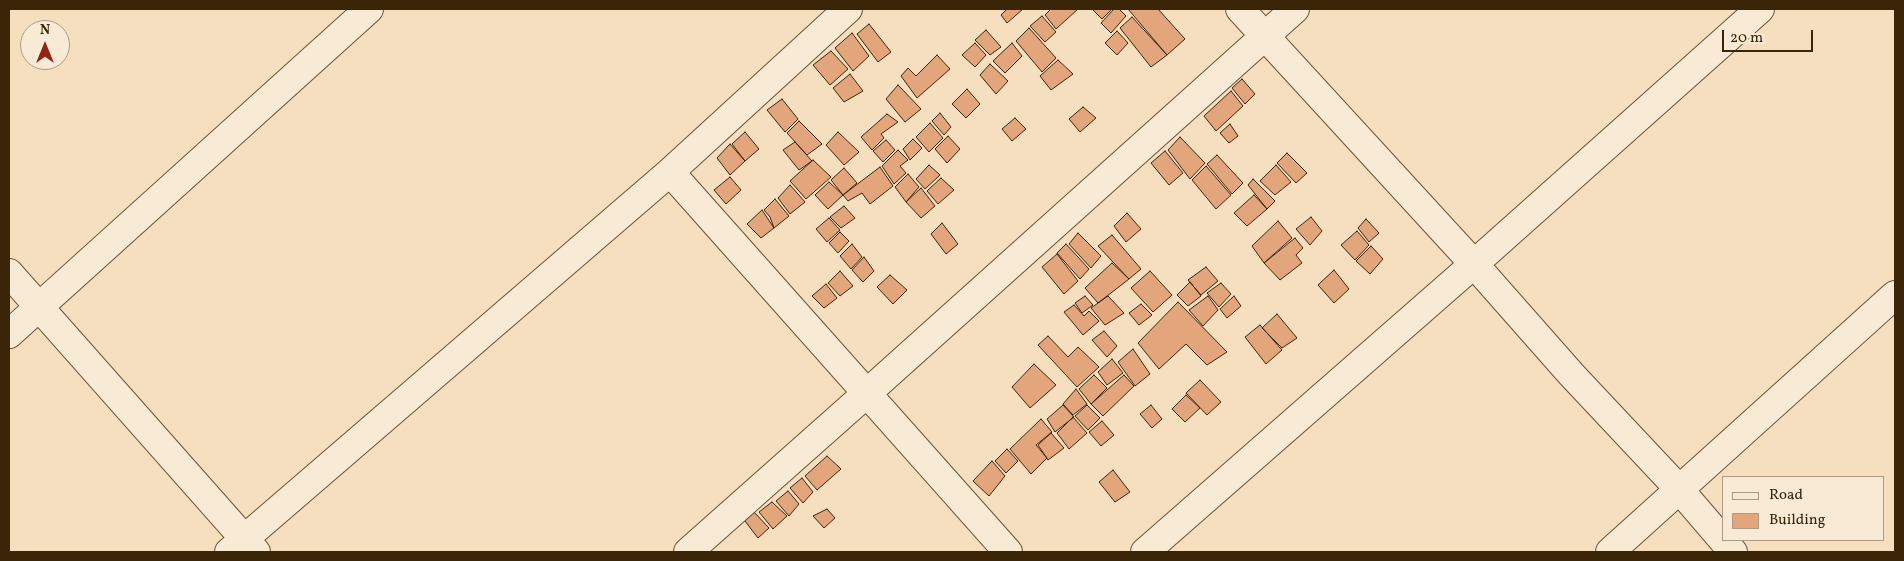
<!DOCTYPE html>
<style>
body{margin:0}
#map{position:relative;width:1904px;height:561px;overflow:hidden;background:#f6dfbf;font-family:Vollkorn,serif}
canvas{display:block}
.frame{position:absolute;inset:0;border:10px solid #3a2508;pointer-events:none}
.legend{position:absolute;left:1722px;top:476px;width:162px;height:65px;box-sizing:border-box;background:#f9ead5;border:1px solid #ad9b83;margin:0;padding:6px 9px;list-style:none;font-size:15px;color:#3a2508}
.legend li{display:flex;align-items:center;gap:10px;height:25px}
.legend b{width:25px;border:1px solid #ad9b83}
.north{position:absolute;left:20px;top:20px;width:50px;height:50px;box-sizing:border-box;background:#f9ead5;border:1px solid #ad9b83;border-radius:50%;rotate:0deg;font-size:14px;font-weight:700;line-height:20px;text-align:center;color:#3a2508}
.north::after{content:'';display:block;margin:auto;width:18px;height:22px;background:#8f2418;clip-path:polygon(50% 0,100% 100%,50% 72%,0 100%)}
.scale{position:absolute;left:1722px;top:30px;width:91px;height:22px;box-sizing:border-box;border:2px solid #3a2508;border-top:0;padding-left:6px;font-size:15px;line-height:18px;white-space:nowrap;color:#3a2508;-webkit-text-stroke:4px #f9ead5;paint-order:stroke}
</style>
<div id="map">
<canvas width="1904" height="561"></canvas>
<div class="frame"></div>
<ul class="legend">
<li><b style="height:6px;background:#f9ead5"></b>Road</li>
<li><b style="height:14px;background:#e3a57b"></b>Building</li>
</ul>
<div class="north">N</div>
<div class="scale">20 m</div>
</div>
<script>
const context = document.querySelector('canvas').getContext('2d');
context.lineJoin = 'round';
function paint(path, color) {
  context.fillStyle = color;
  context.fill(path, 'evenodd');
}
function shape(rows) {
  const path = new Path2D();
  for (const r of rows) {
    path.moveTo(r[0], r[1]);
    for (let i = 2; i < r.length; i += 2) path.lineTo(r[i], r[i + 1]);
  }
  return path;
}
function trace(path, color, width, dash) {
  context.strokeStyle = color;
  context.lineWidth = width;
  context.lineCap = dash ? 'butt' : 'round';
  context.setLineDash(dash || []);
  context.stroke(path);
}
const building = shape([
 [1007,9,1023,9,1007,23,1001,15,1007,9],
 [1051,9,1078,9,1056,29,1045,15,1051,9],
 [1092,9,1112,9,1102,19,1092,9],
 [1114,9,1119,9,1126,16,1111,33,1101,23,1114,9],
 [1128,9,1158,9,1185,39,1167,55,1128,9],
 [1042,16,1056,32,1045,42,1030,26,1042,16],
 [1132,17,1167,55,1151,67,1120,28,1132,17],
 [869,24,891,52,878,62,857,34,869,24],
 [1029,28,1056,58,1042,72,1016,41,1029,28],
 [986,30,1001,47,990,55,975,40,986,30],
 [1117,31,1128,43,1117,55,1105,43,1117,31],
 [852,33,869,56,853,71,835,48,852,33],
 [975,43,986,55,975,67,962,55,975,43],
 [1012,43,1022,56,1005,73,993,61,1012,43],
 [831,51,848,69,830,85,813,65,831,51],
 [937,55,950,69,917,98,901,76,908,68,916,76,937,55],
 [1058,60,1073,74,1051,90,1040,76,1058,60],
 [990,64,1008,81,996,94,980,75,990,64],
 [850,74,863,91,844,102,833,88,850,74],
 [1242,79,1255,94,1245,104,1232,88,1242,79],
 [898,85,921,109,905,122,886,99,898,85],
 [967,89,980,104,966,118,952,104,967,89],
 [1231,91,1243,106,1216,131,1204,116,1231,91],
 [782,99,798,119,785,132,767,110,782,99],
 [1083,107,1096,118,1080,132,1069,119,1083,107],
 [940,113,951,127,944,135,932,121,940,113],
 [887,114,898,122,881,134,884,138,872,150,861,137,887,114],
 [1015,118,1026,129,1012,141,1002,129,1015,118],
 [799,121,822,144,807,155,787,133,799,121],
 [930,123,943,138,929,152,916,137,930,123],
 [1230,124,1238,136,1229,143,1220,133,1230,124],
 [745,132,759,149,745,161,732,144,745,132],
 [838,132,859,152,844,165,826,145,838,132],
 [948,136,960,149,947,163,935,149,948,136],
 [1180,137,1205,163,1190,179,1168,150,1180,137],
 [913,139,922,148,910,160,903,149,913,139],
 [886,140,895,150,883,162,873,151,886,140],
 [795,142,812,161,799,170,783,150,795,142],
 [730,144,745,161,730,175,717,158,730,144],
 [898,150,908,160,900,166,906,173,894,184,882,166,898,150],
 [1165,151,1183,173,1169,185,1151,163,1165,151],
 [1287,153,1307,173,1296,183,1277,163,1287,153],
 [1217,155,1243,183,1232,194,1207,164,1217,155],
 [813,160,831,177,806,199,790,181,813,160],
 [929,165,940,175,925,189,916,179,929,165],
 [1276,165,1291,182,1275,195,1260,181,1276,165],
 [1206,166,1231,195,1216,209,1192,180,1206,166],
 [880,167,893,186,870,204,862,193,848,201,843,195,880,167],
 [844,168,857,183,843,195,831,180,844,168],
 [908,174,919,187,906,202,895,187,908,174],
 [730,177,741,190,726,204,714,190,730,177],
 [941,178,954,190,938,204,927,191,941,178],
 [1253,179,1275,201,1267,209,1248,185,1253,179],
 [829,182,843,195,828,209,815,195,829,182],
 [790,185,805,202,790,214,778,198,790,185],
 [921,188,935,206,921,218,906,202,921,188],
 [1254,195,1267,209,1247,226,1234,213,1254,195],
 [775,199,789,216,774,228,770,217,764,210,775,199],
 [844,206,855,218,841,228,830,217,844,206],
 [762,210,774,228,761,238,747,224,762,210],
 [1127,213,1141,229,1126,242,1114,226,1127,213],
 [1311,217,1322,231,1310,245,1296,229,1311,217],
 [829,218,840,230,827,242,816,229,829,218],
 [1366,219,1379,233,1369,242,1358,228,1366,219],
 [1278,221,1292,238,1264,263,1252,246,1278,221],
 [942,223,958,244,946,254,931,234,942,223],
 [1357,231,1369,245,1355,260,1341,245,1357,231],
 [840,232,849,241,838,253,829,243,840,232],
 [1078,233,1101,256,1091,268,1069,244,1078,233],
 [1112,235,1141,269,1129,279,1098,246,1112,235],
 [1295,238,1303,248,1296,255,1302,263,1280,280,1264,263,1295,238],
 [852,244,862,257,851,269,840,256,852,244],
 [1066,244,1089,269,1080,279,1057,253,1066,244],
 [1371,246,1383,259,1370,274,1356,261,1371,246],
 [1057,254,1078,281,1064,294,1042,267,1057,254],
 [864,257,874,271,863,282,852,270,864,257],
 [1112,263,1129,279,1098,303,1085,288,1112,263],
 [1206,267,1218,281,1201,295,1188,280,1206,267],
 [1334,270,1349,289,1334,303,1318,285,1334,270],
 [840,271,853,286,840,296,828,283,840,271],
 [1150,271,1172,295,1153,312,1131,288,1150,271],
 [890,275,907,290,893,304,877,287,890,275],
 [1190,282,1201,296,1188,306,1177,295,1190,282],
 [1221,283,1231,294,1219,307,1207,293,1221,283],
 [826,284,837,298,824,308,812,296,826,284],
 [1085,296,1093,305,1082,313,1075,303,1085,296],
 [1108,296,1124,313,1105,325,1091,308,1108,296],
 [1208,296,1218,310,1203,326,1189,310,1208,296],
 [1234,296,1241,306,1227,318,1220,309,1234,296],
 [1178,302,1227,352,1207,365,1186,344,1159,369,1138,343,1178,302],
 [1141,304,1152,315,1139,325,1129,313,1141,304],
 [1074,305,1084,316,1089,311,1099,321,1083,335,1064,312,1074,305],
 [1277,314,1297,338,1282,348,1262,328,1277,314],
 [1260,325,1282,350,1266,364,1245,337,1260,325],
 [1104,331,1117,346,1107,357,1092,340,1104,331],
 [1048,336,1068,357,1078,347,1099,367,1077,387,1038,345,1048,336],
 [1133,349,1150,374,1135,386,1118,362,1133,349],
 [1112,359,1123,373,1107,385,1098,372,1112,359],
 [1034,364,1056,385,1030,408,1012,387,1034,364],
 [1094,375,1107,388,1091,404,1079,389,1094,375],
 [1124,375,1134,386,1103,416,1091,404,1124,375],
 [1200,380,1221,402,1207,415,1186,393,1200,380],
 [1076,389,1087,404,1073,415,1063,404,1076,389],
 [1186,395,1200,408,1185,422,1172,409,1186,395],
 [1063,405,1074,417,1055,432,1047,419,1063,405],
 [1087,405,1100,418,1088,430,1075,416,1087,405],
 [1151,405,1162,419,1152,428,1140,414,1151,405],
 [1073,417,1087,433,1069,449,1057,433,1073,417],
 [1041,419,1052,432,1036,445,1047,458,1031,474,1010,449,1041,419],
 [1102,421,1114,435,1101,446,1089,432,1102,421],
 [1051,433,1064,448,1048,460,1038,445,1051,433],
 [1007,449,1018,461,1006,473,995,461,1007,449],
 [827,456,841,469,817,490,805,476,827,456],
 [992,461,1005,476,989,496,973,481,992,461],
 [1113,470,1130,492,1115,502,1099,482,1113,470],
 [802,478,813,492,803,503,790,488,802,478],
 [788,491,799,504,789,516,776,501,788,491],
 [772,502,787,516,773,529,759,512,772,502],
 [827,509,835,518,824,528,813,516,827,509],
 [754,512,769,528,758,538,745,521,754,512]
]);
paint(building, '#e3a57b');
trace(building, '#3a2508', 1);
const minor = shape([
 [1240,9,1474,264,1571,374,1679,489,1733,552],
 [670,172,1008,552],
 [9,273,256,552],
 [9,334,369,9],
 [229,552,670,172,848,9],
 [688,552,866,394,1295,9],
 [1145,552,1474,264,1760,9],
 [1610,552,1895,295]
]);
trace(minor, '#695436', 30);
trace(minor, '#f9ead5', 28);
</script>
